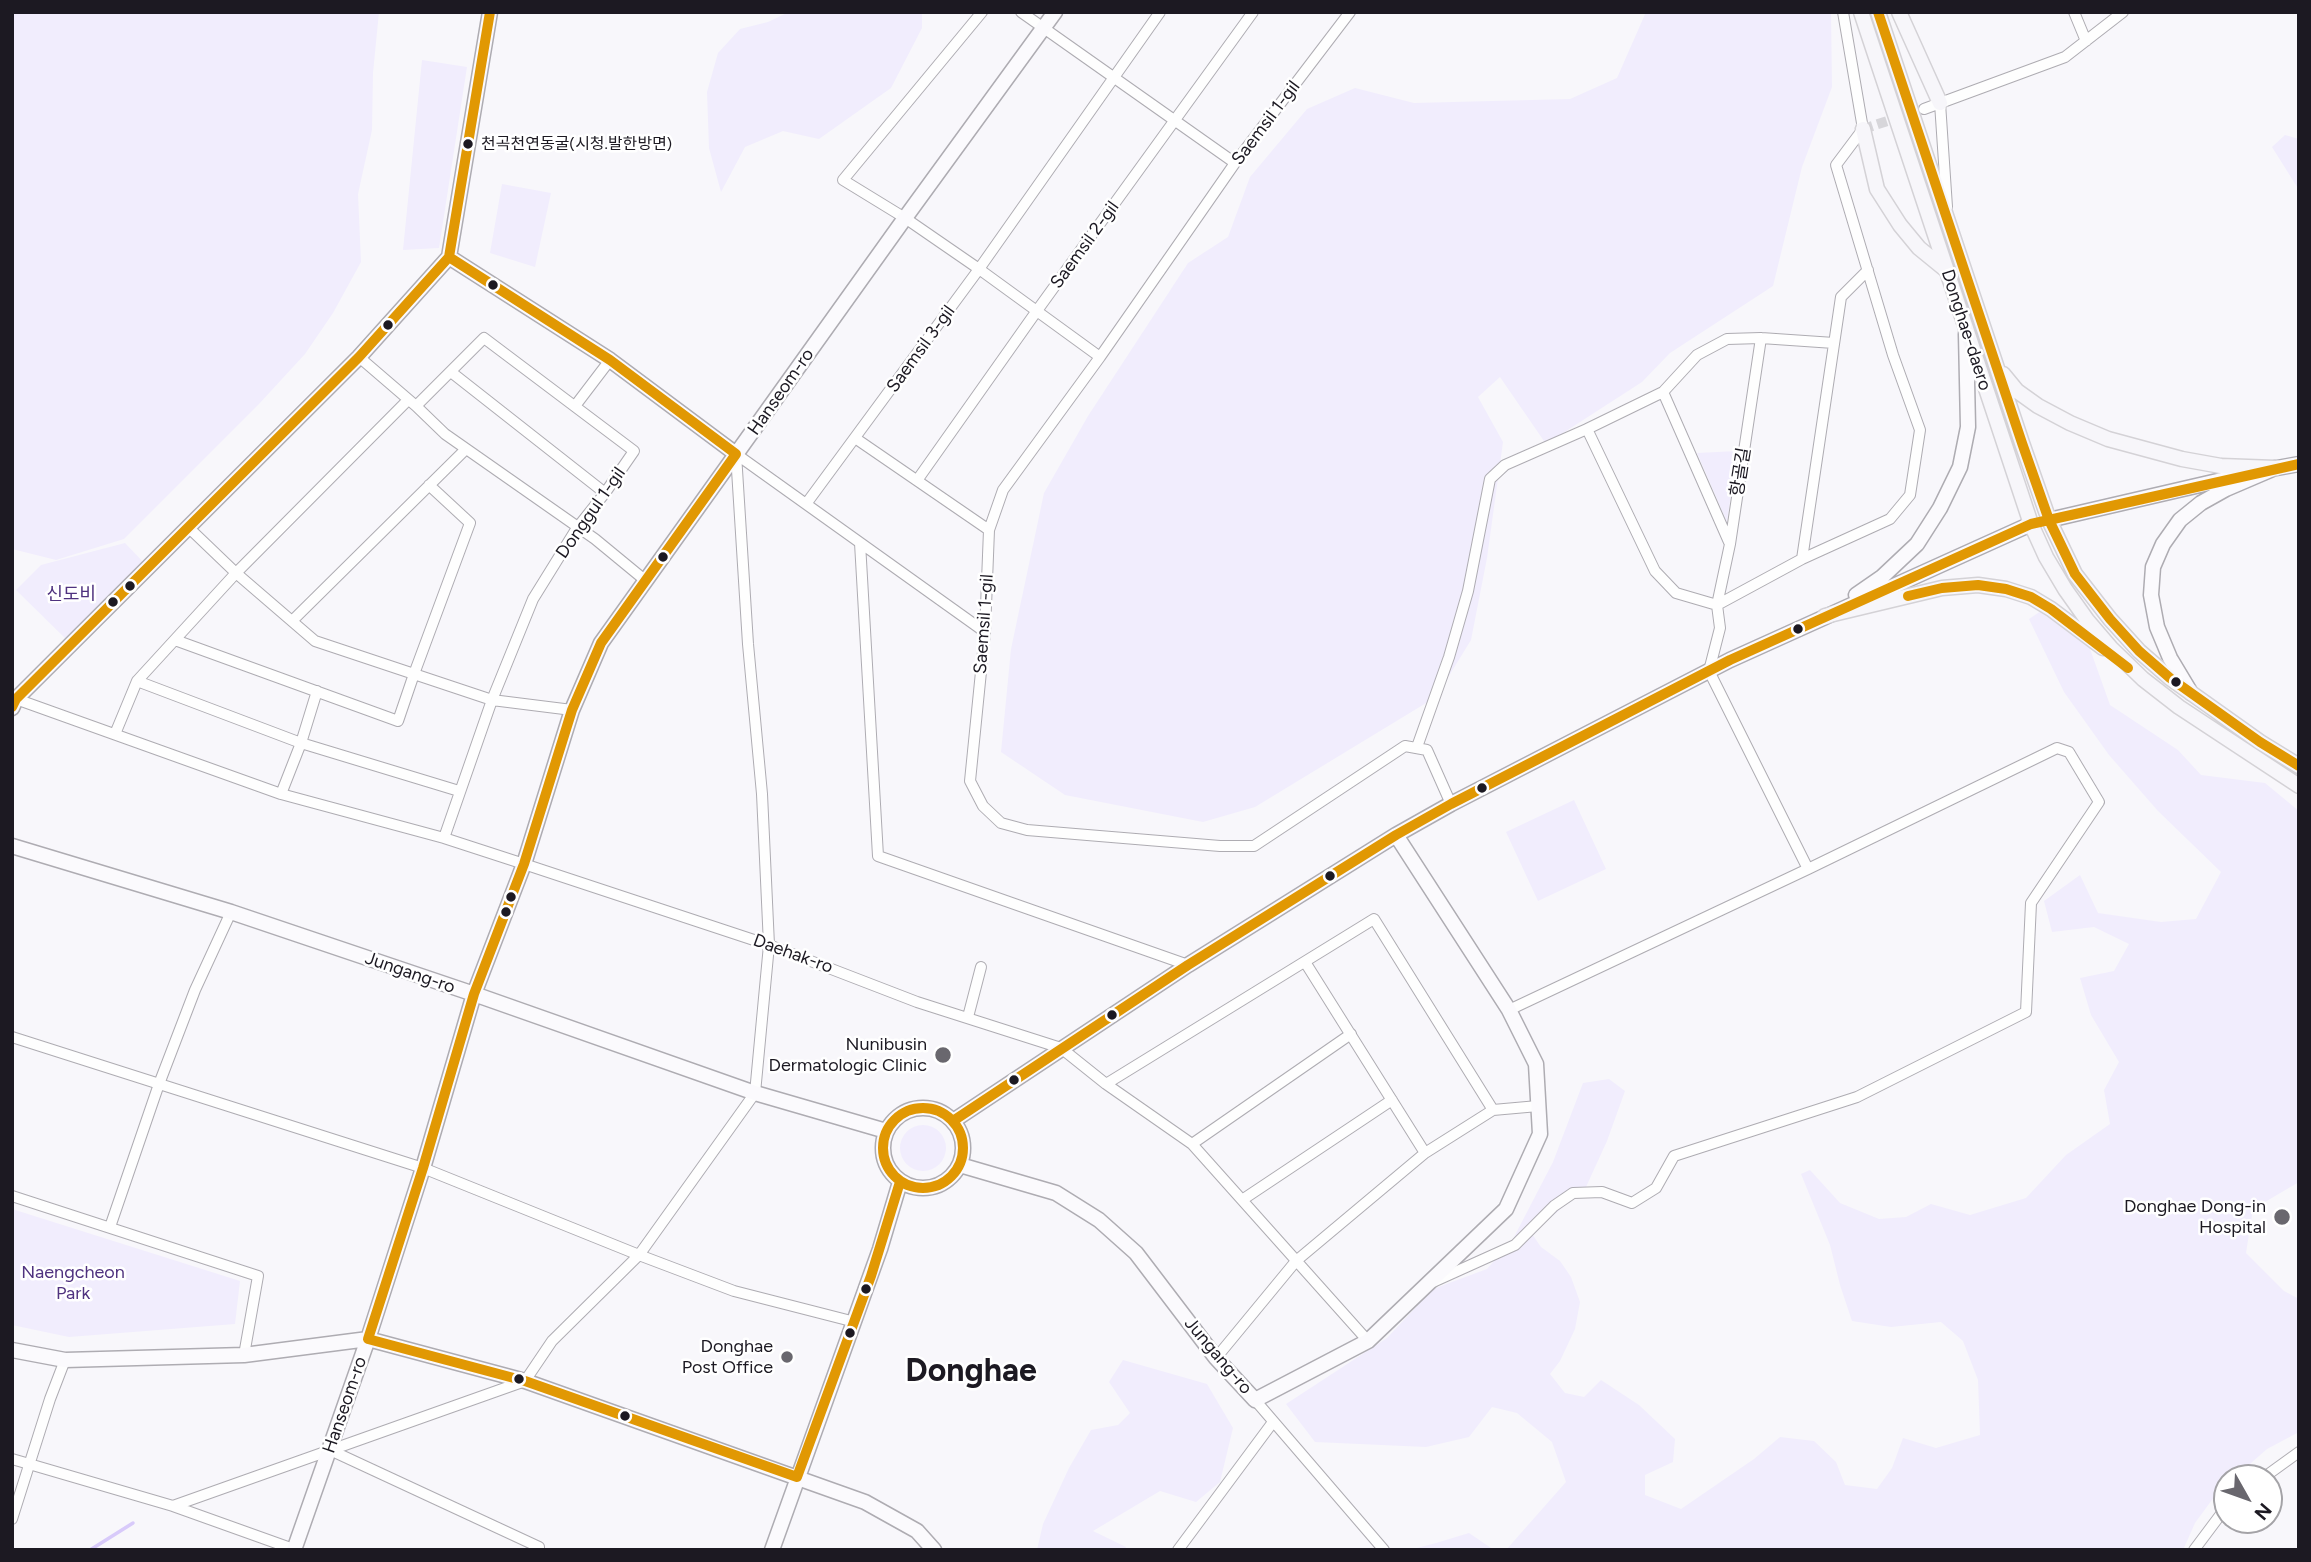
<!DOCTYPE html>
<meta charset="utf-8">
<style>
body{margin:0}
#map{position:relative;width:2311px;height:1562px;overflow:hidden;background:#f8f7fb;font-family:Figtree,sans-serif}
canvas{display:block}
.frame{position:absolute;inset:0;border:14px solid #1c1922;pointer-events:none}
.north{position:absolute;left:2213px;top:1464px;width:70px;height:70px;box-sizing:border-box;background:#fff;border:2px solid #a4a3a7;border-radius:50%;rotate:130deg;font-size:19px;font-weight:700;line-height:28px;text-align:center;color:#1c1922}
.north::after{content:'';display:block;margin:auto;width:24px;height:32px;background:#69676e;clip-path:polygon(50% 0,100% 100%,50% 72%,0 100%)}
</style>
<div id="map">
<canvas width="2311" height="1562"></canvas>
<div class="frame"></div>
<div class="north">N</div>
</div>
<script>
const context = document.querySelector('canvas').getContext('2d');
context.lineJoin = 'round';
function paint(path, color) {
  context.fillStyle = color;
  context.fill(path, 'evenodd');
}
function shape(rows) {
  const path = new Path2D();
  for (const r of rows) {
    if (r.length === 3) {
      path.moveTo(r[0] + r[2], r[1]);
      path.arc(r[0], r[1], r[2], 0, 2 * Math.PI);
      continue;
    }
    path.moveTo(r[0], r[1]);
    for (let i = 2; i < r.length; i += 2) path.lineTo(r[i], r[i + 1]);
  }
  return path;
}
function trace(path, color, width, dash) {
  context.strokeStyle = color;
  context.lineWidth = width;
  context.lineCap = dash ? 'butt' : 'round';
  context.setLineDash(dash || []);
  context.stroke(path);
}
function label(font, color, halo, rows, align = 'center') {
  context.font = font + ' Figtree,"Noto Sans KR",sans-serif';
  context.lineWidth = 5;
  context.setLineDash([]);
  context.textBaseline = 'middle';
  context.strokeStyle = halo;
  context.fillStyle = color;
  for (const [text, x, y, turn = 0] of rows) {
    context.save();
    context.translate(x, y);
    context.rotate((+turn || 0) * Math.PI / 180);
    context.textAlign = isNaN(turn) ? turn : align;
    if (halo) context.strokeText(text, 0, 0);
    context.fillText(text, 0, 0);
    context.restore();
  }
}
paint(shape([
 [12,12,379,12,373,73,372,130,358,194,361,262,333,313,305,354,259,404,124,539,56,560,12,549],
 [789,12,922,12,922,28,891,88,819,139,783,131,745,147,721,192,709,148,707,92,718,53,740,29,768,22],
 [1646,12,1831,12,1832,87,1802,167,1773,286,1670,353,1642,382,1546,444,1500,377,1478,397,1503,442,1487,558,1471,640,1436,697,1255,807,1203,822,1065,795,1001,752,1011,649,1044,493,1088,416,1188,263,1228,237,1250,177,1307,109,1355,88,1414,103,1570,99,1617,78],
 [422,60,467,67,439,248,403,250],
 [2285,135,2299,139,2299,190,2272,147],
 [502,184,551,193,535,267,490,253],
 [1737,451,1727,522,1697,453],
 [125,543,148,567,71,644,16,590,41,565],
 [2053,603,2089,646,2110,705,2178,750,2201,775,2265,783,2299,811,2299,1182,2253,1209,2246,1253,2284,1291,2299,1299,2299,1432,2267,1449,2234,1478,2227,1478,2227,1484,2217,1493,2195,1523,2183,1550,1506,1550,1566,1482,1552,1442,1517,1413,1492,1407,1469,1437,1426,1447,1315,1442,1286,1404,1387,1338,1433,1289,1487,1269,1513,1239,1540,1187,1553,1162,1583,1083,1609,1079,1625,1091,1607,1141,1586,1187,1532,1234,1541,1247,1560,1261,1571,1277,1580,1302,1575,1329,1560,1361,1550,1374,1565,1393,1584,1397,1601,1380,1639,1405,1675,1439,1673,1462,1645,1475,1645,1495,1681,1509,1754,1459,1780,1437,1814,1441,1836,1462,1845,1485,1877,1489,1892,1468,1903,1438,1936,1448,1980,1435,1978,1380,1963,1341,1941,1322,1891,1327,1852,1321,1840,1285,1830,1245,1801,1174,1810,1170,1840,1203,1879,1219,1906,1217,1931,1204,1970,1215,2026,1198,2066,1155,2110,1124,2104,1090,2119,1062,2091,1015,2080,978,2114,971,2129,944,2094,927,2052,932,2044,901,2080,875,2098,913,2161,922,2196,919,2221,872,2158,811,2109,755,2064,692,2029,619],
 [1574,800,1606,869,1538,901,1506,832],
 [923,1148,23],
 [12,1209,240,1281,235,1324,69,1337,12,1325],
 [1123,1360,1207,1384,1233,1428,1220,1482,1196,1502,1160,1491,1093,1531,1126,1547,1125,1550,1037,1550,1043,1524,1069,1468,1091,1430,1118,1425,1130,1413,1109,1382],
 [1469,1533,1494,1550,1409,1550,1436,1543]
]), '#f1edfd');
trace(shape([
 [90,1550,133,1523]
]), '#d8cafa', 3.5);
trace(shape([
 [1863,129,1924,109]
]), '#d7d6da', 10, [10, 5]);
const street = shape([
 [982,12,843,180,905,218,979,269,1100,357],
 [1021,12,1235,163],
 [1350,12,1235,163,1100,357,1003,490,989,530,985,632,970,781,983,806,1001,823,1027,830,1220,846,1254,846,1405,746,1427,750,1451,804],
 [2074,12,2086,41],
 [1940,103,1947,207],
 [1924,109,2065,57,2123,12],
 [359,357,416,406,445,434,595,539,646,581],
 [451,372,605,493],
 [1663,392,1729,542],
 [416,406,484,338,634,451,605,493,577,528,533,599,492,700,444,838],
 [575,406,610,360],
 [855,438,989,530],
 [736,454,985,632],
 [918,479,1036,312,1253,12],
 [806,504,979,269,1160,12],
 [188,527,236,573,315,641,492,700,572,710],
 [860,543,878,856,1188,965],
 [1802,559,1841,297,1868,270],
 [1717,605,1802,559,1890,519,1910,495,1920,430,1893,355,1836,165,1863,129,1843,12],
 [1717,605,1730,544,1761,338],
 [292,621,466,449],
 [175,640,398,721,414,674,470,523,429,485],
 [137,681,301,743,281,794],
 [317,691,301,743,459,791],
 [16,699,281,794,444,838,524,864,769,945,917,1002,1061,1048,1106,1084,1192,1144,1368,1341],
 [115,734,137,681,236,573,407,401],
 [1417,747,1449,657,1468,591,1490,479,1505,465,1587,429],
 [1808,869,1709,671,1720,628,1717,605,1676,593,1655,571,1587,429,1663,392,1697,355,1727,339,1761,338,1834,343],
 [1305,962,1425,1153],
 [968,1017,981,967],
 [12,1037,423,1168,639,1255,734,1291,855,1322],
 [1106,1084,1374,919,1493,1110],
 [1192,1144,1351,1034],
 [12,1196,258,1276,244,1355],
 [1242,1200,1392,1100],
 [110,1227,159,1084,195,990,231,912],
 [1433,1282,1515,1245,1554,1206,1573,1193,1602,1192,1632,1203,1656,1188,1674,1156,1857,1097,2026,1012,2031,903,2099,802,2069,752,2057,748,1808,869,1509,1010],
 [1216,1358,1296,1261,1425,1153,1493,1110,1538,1106],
 [1255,1400,1384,1550],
 [330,1450,539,1547,539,1550],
 [12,1459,173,1506,296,1550],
 [2263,1478,2299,1452],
 [173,1506,525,1381,552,1341,639,1255,755,1093,769,945,762,794,748,644,736,454],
 [12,1519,50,1399,65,1360],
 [1178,1550,1273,1422],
 [2194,1550,2227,1506]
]);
const secondary = shape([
 [449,257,610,360,736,454],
 [2266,470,2299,464],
 [2049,520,2239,476],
 [1856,595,1882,577,1917,544,1940,508,1960,467,1968,427,1966,334],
 [2191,693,2170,658,2157,627,2151,595,2153,567,2163,544,2180,520,2201,503,2226,489,2275,468],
 [12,708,16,699,359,357,449,257,490,12],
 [12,846,231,912,474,994,755,1093,886,1131],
 [923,1148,40],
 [953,1121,1188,965,1396,835,1451,804,1730,660,2031,524],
 [960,1165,1056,1193,1099,1220,1136,1253,1216,1358,1255,1400,1368,1341,1506,1209,1540,1134,1536,1064,1509,1010,1396,835],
 [12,1350,65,1360,244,1355,368,1339,525,1381,865,1502,917,1531,934,1550],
 [294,1550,368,1339,423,1168,474,994,524,864,572,710,601,643,905,218,1055,12],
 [772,1550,880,1249,900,1182]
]);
const primary = shape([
 [1861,12,2031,524,2046,557,2065,589,2087,620,2111,648,2143,679,2179,707,2299,786],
 [1878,12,2022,443,2049,520,2075,574,2110,619,2139,651,2170,678,2260,742,2299,766],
 [1899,12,1940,103],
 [1863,129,1877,189,1900,225,1919,248,1946,270],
 [2003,374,2017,391,2038,406,2070,423,2108,439,2182,459,2221,466,2275,468],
 [1825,616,1942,588,1978,585,2006,589,2031,597,2051,609,2103,648]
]);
trace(street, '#aeacb2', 12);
trace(secondary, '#aeacb2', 17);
trace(primary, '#d4d2d6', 17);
trace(street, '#fefefe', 10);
trace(secondary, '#fbfafd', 14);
trace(primary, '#f7f6fa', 14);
trace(shape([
 [1878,12,2022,443,2049,520,2075,574,2110,619,2139,651,2170,678,2260,742,2299,766],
 [449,257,610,360,736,454,601,643,572,710,524,864,474,994,423,1168,368,1339,525,1381,797,1477,871,1276,900,1182],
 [1908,596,1942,588,1978,585,2006,589,2031,597,2051,609,2128,668],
 [12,707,16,699,359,357,449,257,490,12],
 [923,1148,40],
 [953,1121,1188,965,1396,835,1451,804,1730,660,2031,524,2299,464]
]), '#e19803', 10);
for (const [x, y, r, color] of [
 [468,144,6,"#1c1922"],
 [493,285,6,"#1c1922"],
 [388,325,6,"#1c1922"],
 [663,557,6,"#1c1922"],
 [130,586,6,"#1c1922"],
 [113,602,6,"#1c1922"],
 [1798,629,6,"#1c1922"],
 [2176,682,6,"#1c1922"],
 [1482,788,6,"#1c1922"],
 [1330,876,6,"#1c1922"],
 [511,897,6,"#1c1922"],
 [506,912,6,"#1c1922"],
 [1112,1015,6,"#1c1922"],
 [943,1055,9,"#69676e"],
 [1014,1080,6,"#1c1922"],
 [2282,1217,9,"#69676e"],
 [866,1289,6,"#1c1922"],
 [850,1333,6,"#1c1922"],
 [787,1357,7,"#69676e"],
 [519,1379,6,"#1c1922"],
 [625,1416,6,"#1c1922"]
]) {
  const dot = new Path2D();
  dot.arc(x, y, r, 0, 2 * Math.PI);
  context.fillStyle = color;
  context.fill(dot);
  trace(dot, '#fff', 2.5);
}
label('16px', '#1c1922', '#fff', [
 ["천곡천연동굴(시청.발한방면)",481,144]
], 'left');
label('18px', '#1c1922', '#fff', [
 ["Saemsil 1-gil",1266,123,-53],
 ["Saemsil 2-gil",1085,245,-54],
 ["Donghae-daero",1966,330,72],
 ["Saemsil 3-gil",921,349,-54],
 ["Hanseom-ro",781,392,-55],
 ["항골길",1741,472,-81],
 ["Donggul 1-gil",591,513,-55],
 ["Saemsil 1-gil",984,624,-86],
 ["Daehak-ro",793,954,20],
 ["Jungang-ro",410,973,19],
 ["Jungang-ro",1218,1356,50],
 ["Hanseom-ro",345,1405,-71]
]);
label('18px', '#4f327f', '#fff', [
 ["신도비",71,595],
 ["Naengcheon",73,1273],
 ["Park",73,1294]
]);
label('18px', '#1c1922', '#fff', [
 ["Nunibusin",927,1045],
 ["Dermatologic Clinic",927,1066],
 ["Donghae Dong-in",2266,1207],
 ["Hospital",2266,1228],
 ["Donghae",773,1347],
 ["Post Office",773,1368]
], 'right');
label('bold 32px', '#1c1922', '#fff', [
 ["Donghae",971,1372]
]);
</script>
